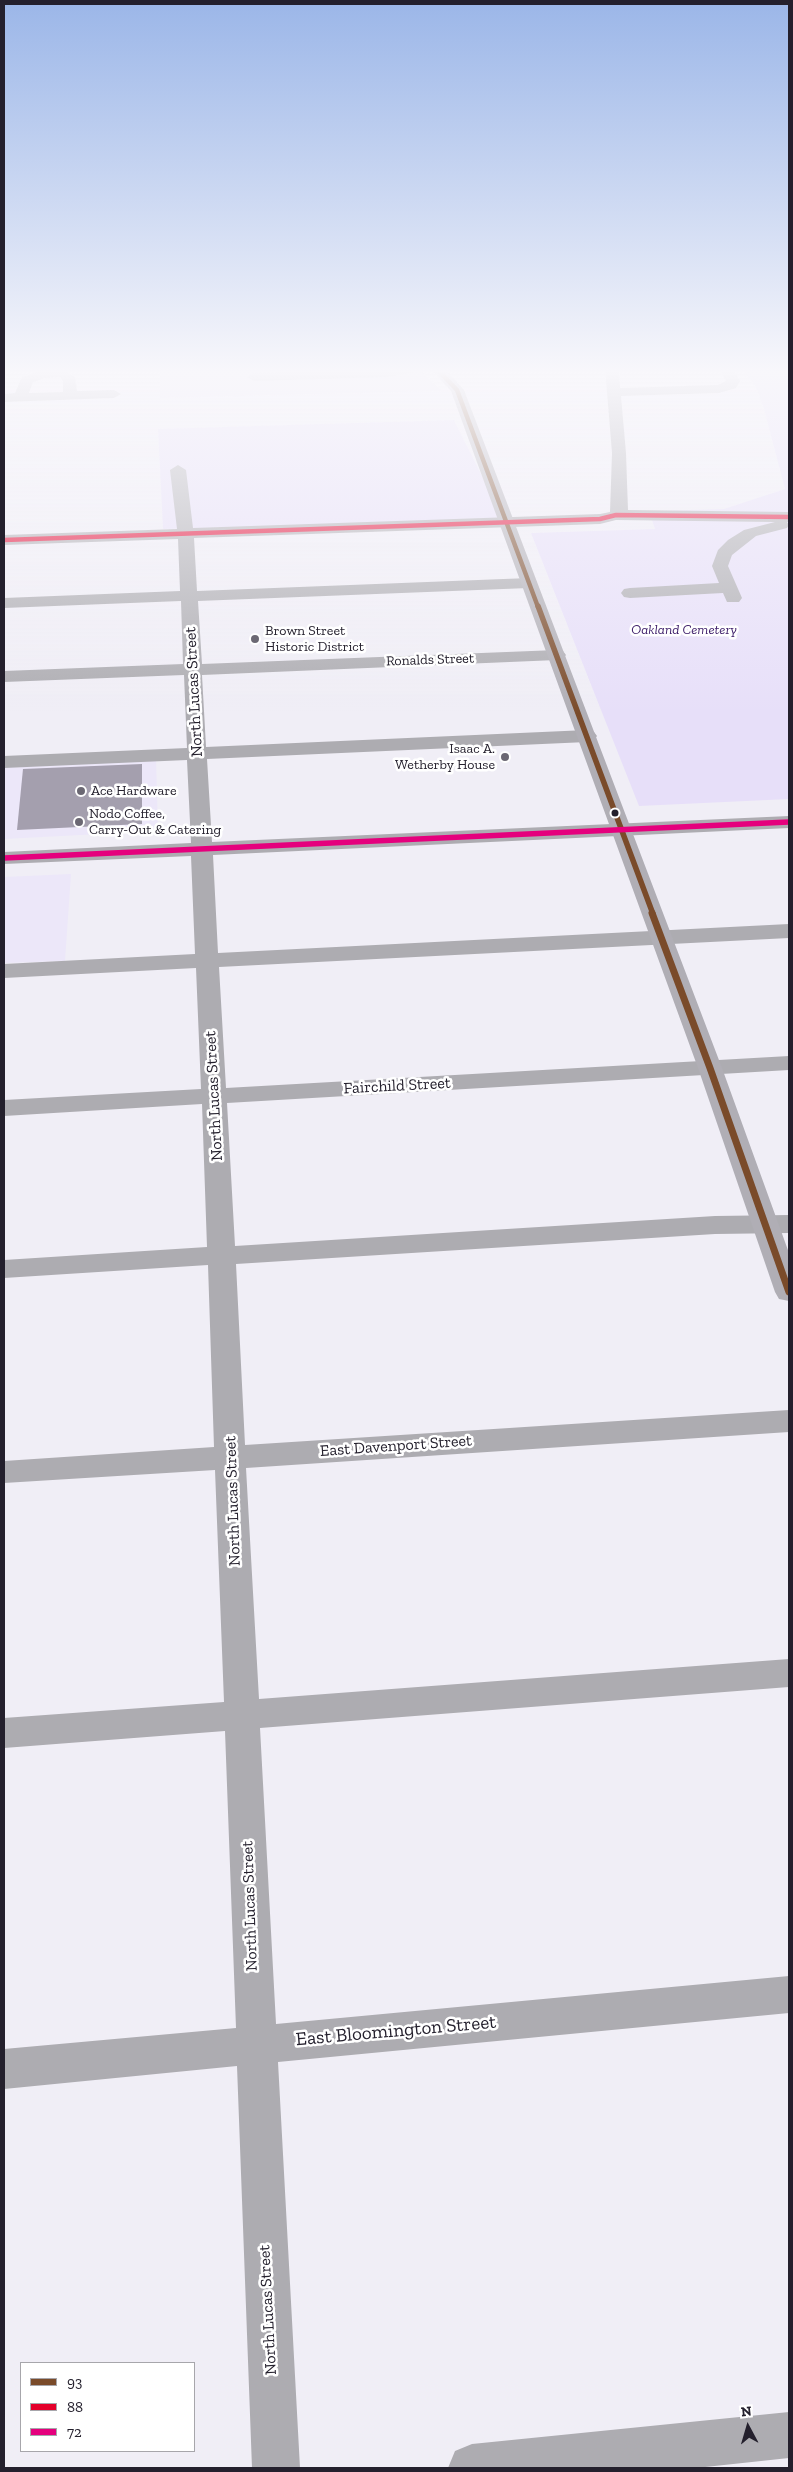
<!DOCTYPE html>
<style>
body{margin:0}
#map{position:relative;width:793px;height:2472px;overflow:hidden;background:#f0eef6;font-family:"Zilla Slab",serif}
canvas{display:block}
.frame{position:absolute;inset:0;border:5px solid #24202d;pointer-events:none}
.legend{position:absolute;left:20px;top:2362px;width:175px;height:90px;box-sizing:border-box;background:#fff;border:1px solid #a7a6ab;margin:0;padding:6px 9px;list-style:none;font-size:15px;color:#24202d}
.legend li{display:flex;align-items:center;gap:10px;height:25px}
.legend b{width:25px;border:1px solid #a7a6ab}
.north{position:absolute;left:723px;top:2402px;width:50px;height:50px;-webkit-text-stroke:4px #fff;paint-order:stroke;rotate:354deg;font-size:14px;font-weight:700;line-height:20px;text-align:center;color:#24202d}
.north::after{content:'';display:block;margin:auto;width:18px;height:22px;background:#24202d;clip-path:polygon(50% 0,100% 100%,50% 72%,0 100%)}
</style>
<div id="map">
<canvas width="793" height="2472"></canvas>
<div class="frame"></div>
<ul class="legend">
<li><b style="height:6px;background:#7a4b2a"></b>93</li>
<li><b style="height:6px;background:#e4002b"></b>88</li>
<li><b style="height:6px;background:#e5007d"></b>72</li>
</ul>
<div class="north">N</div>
</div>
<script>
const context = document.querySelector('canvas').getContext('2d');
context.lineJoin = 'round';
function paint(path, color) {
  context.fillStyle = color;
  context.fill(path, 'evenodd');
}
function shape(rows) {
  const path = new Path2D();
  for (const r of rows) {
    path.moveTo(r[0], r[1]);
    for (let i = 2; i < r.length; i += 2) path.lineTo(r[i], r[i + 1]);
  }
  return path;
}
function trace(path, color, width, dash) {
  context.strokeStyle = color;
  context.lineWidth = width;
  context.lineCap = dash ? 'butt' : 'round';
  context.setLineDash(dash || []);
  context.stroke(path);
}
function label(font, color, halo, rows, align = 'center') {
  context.font = font + ' "Zilla Slab",serif';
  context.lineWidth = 5;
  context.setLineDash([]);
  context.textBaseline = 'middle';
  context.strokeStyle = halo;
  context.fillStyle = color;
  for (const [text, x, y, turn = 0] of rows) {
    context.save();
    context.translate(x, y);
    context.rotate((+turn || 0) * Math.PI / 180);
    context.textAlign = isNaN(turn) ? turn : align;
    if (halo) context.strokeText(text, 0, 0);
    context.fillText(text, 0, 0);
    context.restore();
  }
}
paint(shape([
 [160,368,418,368,442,391,160,398],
 [156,757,158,831,4,839,4,765],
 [71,874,65,961,4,963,4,877]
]), '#ece7f9');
paint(shape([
 [741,368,789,368,789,799,639,806,531,533,655,529,649,511,724,509,785,489,764,409,756,387],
 [454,420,505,522,163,529,158,429]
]), '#e7dff9');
paint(shape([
 [142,764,142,824,17,830,23,769]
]), '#a49fae');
paint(shape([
 [391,368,422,368,416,372,387,377,254,381,247,377,254,373,391,368],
 [605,368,619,368,620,388,718,385,726,381,718,368,732,368,740,381,736,388,719,393,621,396,626,453,628,510,789,512,789,522,787,522,789,525,787,528,756,536,732,555,728,566,742,598,739,602,727,602,723,593,630,598,624,597,621,593,624,589,630,588,719,583,712,566,718,550,728,540,744,530,775,522,616,520,600,524,194,538,197,591,529,578,535,579,537,583,535,587,529,588,198,601,202,664,557,650,563,651,566,655,563,659,557,660,202,675,206,747,587,730,594,732,597,736,594,740,587,742,207,759,212,842,789,816,789,828,213,855,218,953,789,924,789,938,219,967,226,1088,789,1056,789,1070,227,1103,235,1246,715,1216,789,1215,789,1233,715,1234,236,1264,245,1445,789,1410,789,1432,246,1468,259,1699,789,1659,789,1687,260,1728,276,2024,789,1976,789,2013,278,2062,300,2468,252,2468,237,2066,4,2089,4,2049,236,2028,225,1731,4,1748,4,1718,224,1702,215,1470,4,1483,4,1461,214,1447,208,1265,4,1278,4,1260,207,1247,202,1104,4,1116,4,1100,201,1089,196,968,4,978,4,964,195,954,191,856,4,864,4,852,191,843,187,760,4,768,4,756,187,748,184,675,4,682,4,671,183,664,181,601,4,608,4,598,180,591,178,539,4,545,4,535,177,529,170,470,178,465,186,470,193,528,600,514,610,512,612,453,605,368],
 [63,369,75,377,77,391,114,390,121,394,114,398,4,402,4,394,15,393,22,377,43,370,63,369],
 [60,377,63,381,63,392,29,393,33,382,45,378,60,377],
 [789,2412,789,2458,696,2468,448,2468,455,2451,472,2444,789,2412]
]), '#adacb1');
paint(shape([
 [430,368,444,368,464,390,722,1068,789,1253,789,1301,779,1299,775,1292,698,1068,451,391,430,368]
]), '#b0aeb5');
trace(shape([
 [436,368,457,390,538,607]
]), '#7a4b2a', 4.5);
trace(shape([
 [538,606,653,914]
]), '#7a4b2a', 5.5);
trace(shape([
 [652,913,710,1068,789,1292]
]), '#7a4b2a', 7);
trace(shape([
 [4,540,600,519,616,515,789,517]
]), '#e4002b', 4.5);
trace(shape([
 [4,858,789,822]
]), '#e5007d', 5.5);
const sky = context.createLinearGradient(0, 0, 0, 714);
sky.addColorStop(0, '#9bb6e8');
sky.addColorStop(0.52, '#f8f7fb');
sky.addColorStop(1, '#f8f7fb00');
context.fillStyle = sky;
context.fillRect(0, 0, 793, 714);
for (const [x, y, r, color] of [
 [255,639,5,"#6b6873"],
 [505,757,5,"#6b6873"],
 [81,791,5,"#6b6873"],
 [615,813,4.5,"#24202d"],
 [79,822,5,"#6b6873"]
]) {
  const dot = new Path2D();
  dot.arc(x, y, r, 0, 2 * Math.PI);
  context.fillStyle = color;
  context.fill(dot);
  trace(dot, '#fff', 2);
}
label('italic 14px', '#3f206b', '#fff', [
 ["Oakland Cemetery",684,630]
]);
label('14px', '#24202d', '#fff', [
 ["Brown Street",265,631],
 ["Historic District",265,647],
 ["Isaac A.",495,749,"right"],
 ["Wetherby House",495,765,"right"],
 ["Ace Hardware",91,791],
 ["Nodo Coffee,",89,814],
 ["Carry-Out & Catering",89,830]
], 'left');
label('14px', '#24202d', '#fff', [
 ["Ronalds Street",430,660,-2]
]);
label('16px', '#24202d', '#fff', [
 ["North Lucas Street",194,692,-93],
 ["Fairchild Street",397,1086,-3],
 ["North Lucas Street",214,1096,-93],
 ["East Davenport Street",396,1446,-4],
 ["North Lucas Street",233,1501,-92],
 ["North Lucas Street",250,1906,-92],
 ["North Lucas Street",268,2310,-93]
]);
label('19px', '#24202d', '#fff', [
 ["East Bloomington Street",396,2031,-5]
]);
</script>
